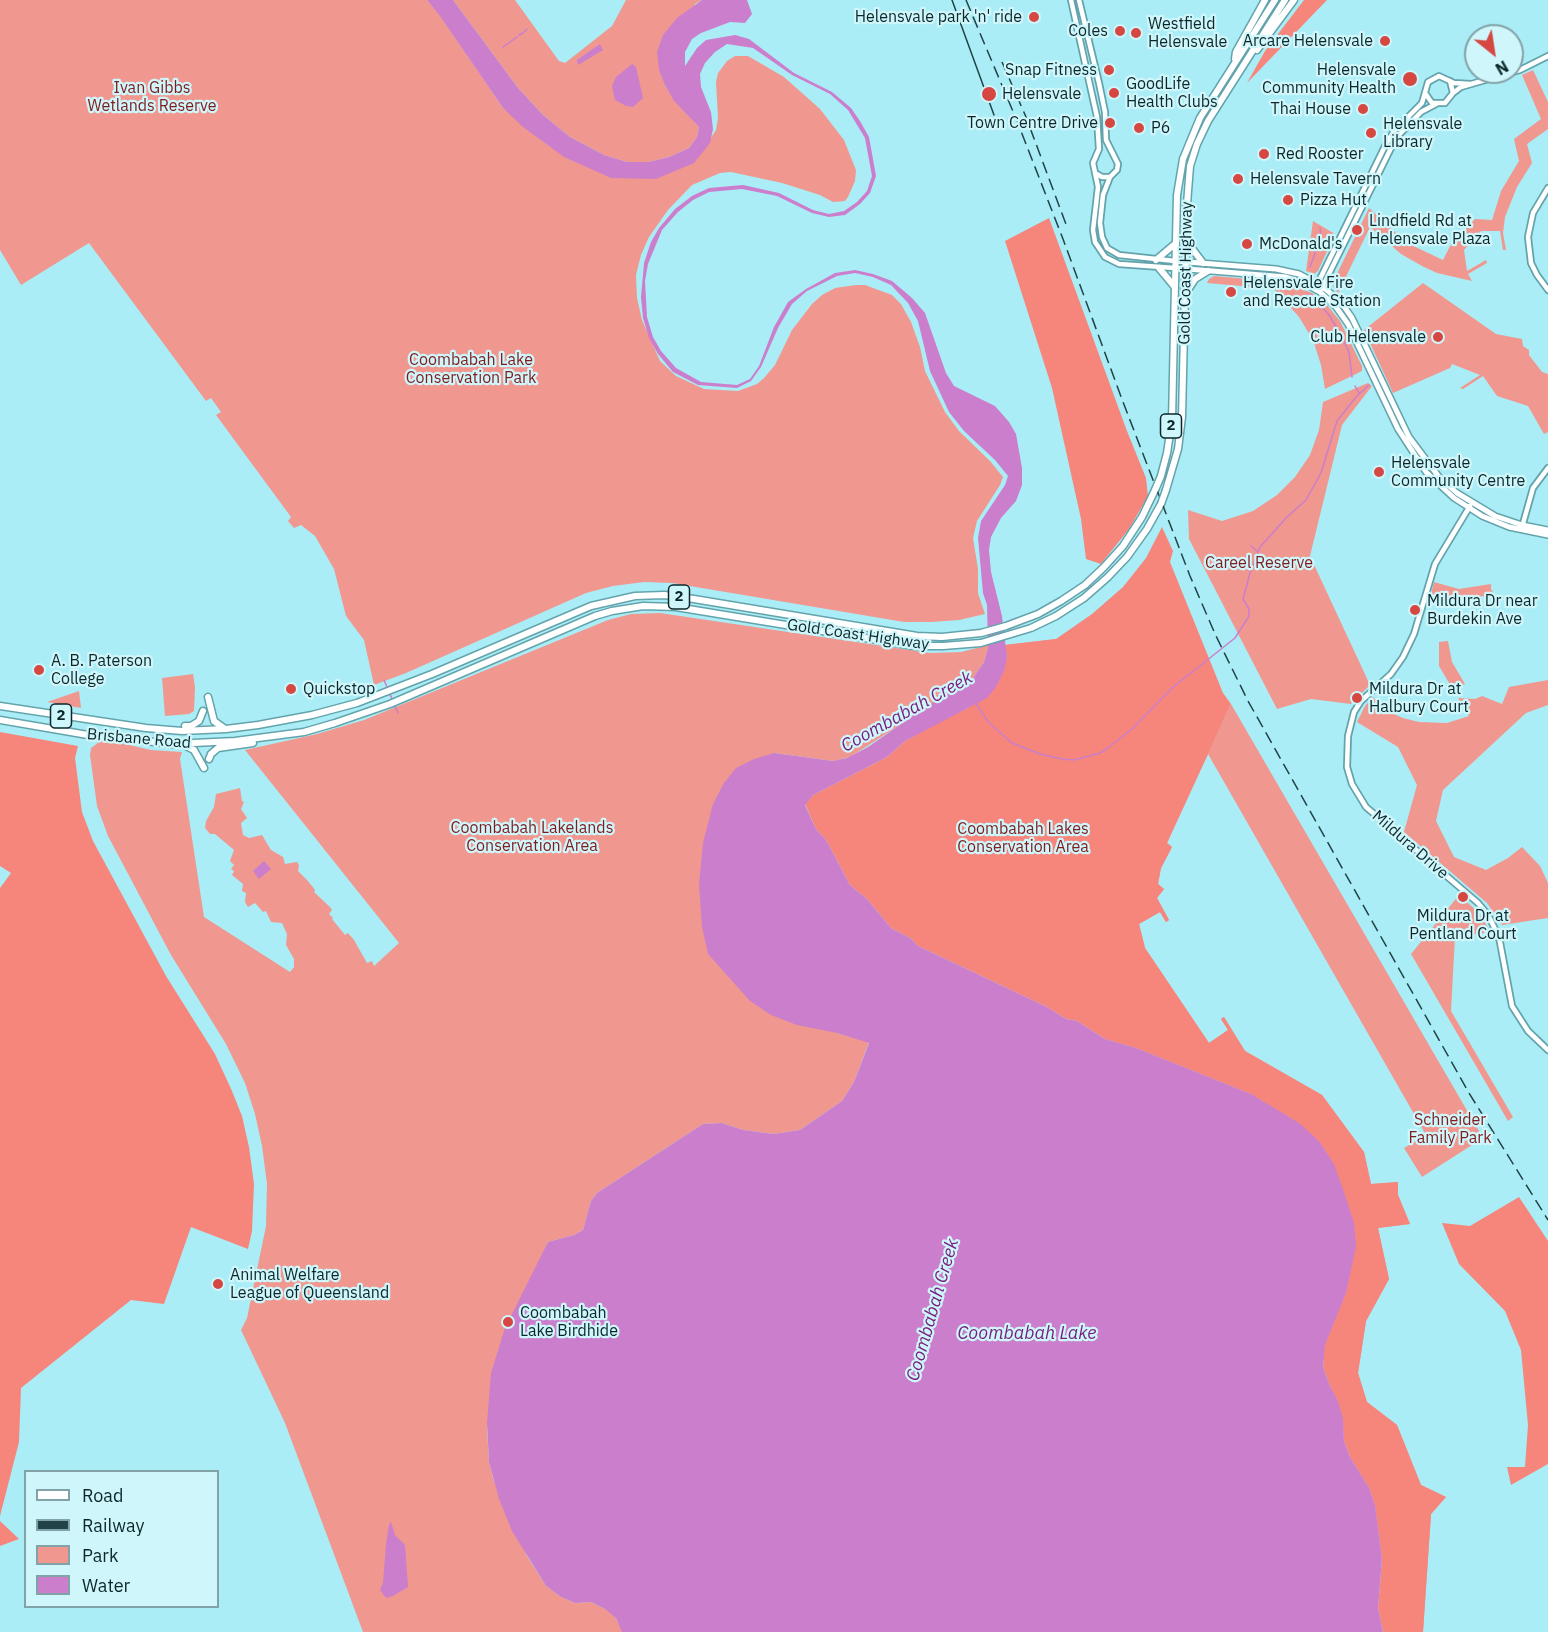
<!DOCTYPE html>
<style>
body{margin:0}
#map{position:relative;width:1548px;height:1632px;overflow:hidden;background:#abedf6;font-family:"IBM Plex Sans",sans-serif}
canvas{display:block}
.legend{position:absolute;left:24px;top:1470px;width:195px;height:138px;box-sizing:border-box;background:#cff6fb;border:2px solid #81a3a7;margin:0;padding:8px 10px;list-style:none;font-size:18px;color:#0b272a}
.legend li{display:flex;align-items:center;gap:12px;height:30px}
.legend b{width:30px;border:2px solid #81a3a7}
.north{position:absolute;left:1464px;top:24px;width:60px;height:60px;box-sizing:border-box;background:#cff6fb;border:2px solid #81a3a7;border-radius:50%;rotate:150deg;font-size:16px;font-weight:700;line-height:24px;text-align:center;color:#0b272a}
.north::after{content:'';display:block;margin:auto;width:21px;height:27px;background:#d64742;clip-path:polygon(50% 0,100% 100%,50% 72%,0 100%)}
</style>
<div id="map">
<canvas width="1548" height="1632"></canvas>
<ul class="legend">
<li><b style="height:8px;background:#fff"></b>Road</li>
<li><b style="height:8px;background:#214347"></b>Railway</li>
<li><b style="height:16px;background:#f0988f"></b>Park</li>
<li><b style="height:16px;background:#cb7ecc"></b>Water</li>
</ul>
<div class="north">N</div>
</div>
<script>
const context = document.querySelector('canvas').getContext('2d');
context.lineJoin = 'round';
function paint(path, color) {
  context.fillStyle = color;
  context.fill(path, 'evenodd');
}
function shape(rows) {
  const path = new Path2D();
  for (const r of rows) {
    path.moveTo(r[0], r[1]);
    for (let i = 2; i < r.length; i += 2) path.lineTo(r[i], r[i + 1]);
  }
  return path;
}
function trace(path, color, width, dash) {
  context.strokeStyle = color;
  context.lineWidth = width;
  context.lineCap = dash ? 'butt' : 'round';
  context.setLineDash(dash || []);
  context.stroke(path);
}
function label(font, color, halo, rows, align = 'center') {
  context.font = font + ' "IBM Plex Sans",sans-serif';
  context.lineWidth = 4.5;
  context.setLineDash([]);
  context.textBaseline = 'middle';
  context.strokeStyle = halo;
  context.fillStyle = color;
  for (const [text, x, y, turn = 0] of rows) {
    context.save();
    context.translate(x, y);
    context.rotate((+turn || 0) * Math.PI / 180);
    context.textAlign = isNaN(turn) ? turn : align;
    if (halo) context.strokeText(text, 0, 0);
    context.fillText(text, 0, 0);
    context.restore();
  }
}
paint(shape([
 [0,0,427,0,439,14,503,108,549,146,636,173,710,139,716,130,718,118,716,82,718,73,727,61,735,56,748,56,784,77,820,109,844,140,856,170,855,181,848,197,845,201,833,202,820,195,782,183,731,172,720,173,692,185,668,210,649,237,641,255,636,275,637,298,642,320,660,361,676,376,704,389,738,391,757,384,764,378,775,365,792,330,812,304,822,295,835,288,856,285,865,285,892,295,901,304,911,322,920,347,925,371,945,412,959,431,990,461,1003,477,1000,485,977,521,973,538,978,569,978,593,985,614,959,620,932,622,904,622,672,583,644,582,613,586,586,593,406,673,374,685,364,640,346,616,334,569,315,536,301,525,294,528,288,521,291,517,216,415,221,412,211,398,206,401,89,243,21,285,0,250],
 [453,0,515,0,559,61,565,63,612,26,626,0,702,0,695,4,665,85,675,101,699,127,697,137,689,148,669,157,649,162,627,162,604,155,570,137,543,115,518,88],
 [1533,70,1548,102,1548,129,1527,144,1532,163,1517,187,1505,217,1503,233,1506,250,1503,250,1500,231,1481,231,1464,250,1467,271,1486,260,1487,263,1468,274,1472,281,1437,273,1422,266,1401,254,1370,227,1338,293,1334,288,1333,282,1369,208,1407,243,1443,260,1450,246,1475,219,1492,220,1501,191,1519,161,1514,139,1541,119,1522,75],
 [1313,221,1335,234,1318,271,1314,274,1306,271],
 [1214,276,1283,282,1312,293,1327,305,1340,321,1362,366,1362,371,1325,389,1321,365,1313,340,1299,317,1274,289,1207,283,1209,279],
 [1423,283,1496,334,1522,339,1523,346,1529,350,1529,355,1542,372,1548,374,1548,432,1544,434,1528,406,1497,396,1483,376,1463,389,1460,388,1480,375,1452,364,1450,368,1393,393,1364,330],
 [1368,383,1372,386,1342,425,1310,556,1370,685,1351,704,1311,699,1277,709,1189,539,1188,510,1222,521,1253,511,1277,495,1295,477,1310,455,1319,430,1323,402],
 [1434,582,1459,589,1491,584,1491,589,1494,594,1458,601,1431,594],
 [660,613,930,653,961,652,989,645,988,648,984,662,973,678,850,757,833,761,774,753,837,1033,869,1042,854,1082,842,1101,800,1130,774,1134,743,1130,722,1123,703,1124,597,1193,591,1201,583,1230,574,1235,548,1242,534,1273,487,1428,489,1462,494,1481,527,1556,546,1586,561,1597,575,1603,591,1602,605,1609,614,1615,624,1632,363,1632,285,1423,241,1330,247,1318,266,1226,267,1184,262,1146,255,1114,245,1083,226,1044,171,955,108,836,97,806,90,755,91,748,103,739,151,750,182,752,180,759,204,917,290,972,294,967,294,959,286,945,287,934,282,923,271,922,266,911,263,912,255,903,248,907,245,902,246,893,242,891,243,884,232,875,234,871,231,869,234,865,230,861,234,850,215,834,210,834,205,828,206,821,214,807,216,794,240,788,242,801,244,802,241,809,247,818,241,823,243,835,249,838,262,835,271,850,283,857,285,864,297,862,299,865,298,871,308,881,315,890,314,892,330,907,332,910,329,914,333,918,332,919,345,935,348,933,354,940,367,963,372,961,374,966,399,943,245,750,317,734,364,720,608,620,631,614],
 [1056,639,1208,753,1231,704,1483,1138,1422,1177,1404,1148,1426,1135,1208,754,1167,843,1172,847,1161,868,1158,884,1164,889,1157,898,1169,920,1166,922,1160,912,1139,924,1145,948,1209,1043,1228,1030,1221,1019,1224,1017,1245,1051,1322,1095,1364,1152,1371,1184,1398,1182,1398,1195,1410,1224,1378,1228,1389,1279,1366,1321,1358,1373,1367,1402,1397,1425,1421,1485,1446,1497,1431,1514,1423,1632,1383,1632,1382,1559,1375,1505,1369,1488,1350,1457,1251,1094,1136,1048,1105,1039,1007,657,1005,645],
 [1448,641,1452,662,1465,684,1456,688,1452,688,1439,666,1439,642],
 [193,674,195,687,194,711,189,714,165,716,162,678],
 [1548,680,1548,705,1526,713,1443,790,1436,821,1454,857,1486,870,1508,858,1522,847,1540,866,1548,883,1548,918,1502,925,1487,903,1404,832,1417,785,1398,747,1357,722,1365,706,1373,697,1387,711,1403,718,1419,722,1447,723,1469,716,1458,698,1475,699,1482,696,1502,704,1509,687],
 [79,691,81,708,47,702],
 [1459,895,1478,912,1491,932,1455,937,1451,1011,1513,1117,1508,1121,1411,954]
]), '#f0988f');
paint(shape([
 [1304,0,1327,0,1247,83,1265,51],
 [1049,218,1127,431,1146,478,1148,496,1129,529,1101,564,1086,559,1081,519,1052,388,1005,241],
 [1162,527,1173,551,1170,562,1223,693,1231,704,1167,843,1172,847,1161,868,1158,884,1164,889,1157,898,1169,920,1166,922,1160,912,1139,924,1145,948,1209,1043,1228,1030,1221,1019,1224,1017,1245,1051,1322,1095,1364,1152,1371,1184,1398,1182,1398,1195,1410,1224,1378,1228,1389,1279,1366,1321,1358,1373,1367,1402,1397,1425,1421,1485,1446,1497,1431,1514,1423,1632,1383,1632,1378,1608,1382,1559,1375,1505,1369,1488,1350,1457,1344,1441,1343,1419,1338,1401,1329,1384,1323,1367,1325,1345,1346,1293,1351,1270,1354,1223,1334,1164,1319,1141,1299,1123,1251,1094,1136,1048,1105,1039,1077,1021,1066,1019,1047,1007,918,946,910,938,891,928,867,899,850,885,826,840,816,829,805,804,813,795,887,757,905,741,946,718,968,708,1007,657,1005,645,1056,639,1092,614,1123,587,1146,558],
 [0,732,78,746,75,758,82,812,93,841,166,976,215,1054,232,1091,242,1116,249,1147,254,1184,252,1231,248,1249,191,1227,164,1304,131,1300,21,1388,19,1442,0,1516,0,888,11,873,0,866],
 [1519,1197,1548,1241,1548,1464,1511,1485,1507,1467,1525,1467,1528,1425,1521,1350,1505,1311,1459,1264,1442,1223,1470,1226],
 [0,1521,19,1539,0,1546]
]), '#f6867c');
paint(shape([
 [427,0,453,0,518,88,543,115,570,137,604,155,627,162,649,162,669,157,689,148,697,137,699,127,674,101,665,85,659,70,657,52,663,35,677,18,702,0,747,0,752,14,745,23,730,22,701,33,692,39,685,52,685,66,697,48,706,40,735,35,749,39,794,73,832,92,851,108,860,121,869,137,876,176,870,193,860,204,845,215,829,217,812,213,777,196,742,189,709,192,693,200,678,212,662,230,648,264,645,281,647,317,653,337,661,351,676,368,701,382,737,385,750,379,759,366,774,327,788,302,806,289,835,273,855,270,873,274,892,281,912,298,925,313,946,373,954,386,995,406,1009,422,1016,434,1022,468,1022,485,1016,501,1001,518,991,537,989,550,991,572,1002,616,1007,657,1004,671,996,687,987,698,905,741,887,757,813,795,805,805,816,829,826,840,850,885,867,899,891,928,910,938,918,946,1047,1007,1066,1019,1077,1021,1105,1039,1136,1048,1251,1094,1299,1123,1319,1141,1334,1164,1344,1192,1354,1223,1356,1247,1346,1293,1325,1345,1323,1367,1329,1384,1338,1401,1343,1419,1344,1441,1350,1457,1369,1488,1375,1505,1382,1559,1378,1608,1383,1632,622,1632,616,1618,605,1609,591,1602,575,1603,561,1597,546,1586,512,1531,499,1499,489,1462,487,1423,491,1373,505,1328,548,1242,574,1235,583,1230,591,1201,597,1193,703,1124,722,1123,743,1130,774,1134,800,1130,842,1101,854,1082,869,1043,837,1033,797,1025,771,1015,750,1001,708,954,702,927,699,884,703,843,713,804,724,783,736,768,754,759,774,753,833,761,847,758,868,747,930,704,973,678,984,662,988,648,987,605,983,593,978,538,981,521,1005,485,1008,476,995,460,964,431,949,412,930,371,918,321,908,303,891,285,873,277,855,273,837,276,807,291,792,304,778,328,761,367,751,381,737,388,698,385,673,372,658,354,649,338,643,318,641,297,644,263,651,242,659,228,675,209,692,196,709,188,743,185,779,193,813,210,829,214,844,211,857,202,867,191,872,176,865,138,848,110,830,94,792,75,753,48,727,44,715,52,705,63,700,74,701,87,711,112,713,129,710,143,694,163,656,179,611,178,564,157,523,127,503,108,440,16],
 [600,44,603,50,578,65,577,60],
 [632,64,636,67,643,98,633,107,626,106,615,100,612,86,616,77],
 [264,861,271,869,259,879,253,871],
 [391,1522,395,1535,405,1545,408,1587,393,1596,386,1598,380,1590,383,1583,386,1544,389,1525]
]), '#cb7ecc');
trace(shape([
 [524,32,527,29],
 [519,35,523,33],
 [503,47,517,37],
 [1310,267,1321,237,1320,228],
 [1310,294,1329,315,1340,333,1349,352,1352,377],
 [1355,386,1359,393],
 [1251,546,1257,551],
 [384,680,387,687],
 [389,692,393,701],
 [975,702,989,723,1012,743,1040,754,1062,759,1074,760,1100,753,1108,748,1133,728,1172,688,1235,638,1249,616,1249,609,1243,599,1250,573,1260,547,1287,517,1306,500,1321,473,1337,421,1356,397,1369,385],
 [395,706,398,713]
]), '#cb7ecc', 1.5);
const minor = shape([
 [1071,0,1097,117,1099,149,1093,163,1098,187,1093,230,1095,242,1105,257,1119,264,1175,268],
 [1079,0,1099,83,1105,112,1106,140,1118,164,1117,170,1110,177,1103,195,1100,223,1102,237,1107,248,1119,255,1175,261],
 [1425,93,1432,103,1445,103,1453,93,1450,81],
 [1453,93,1461,87,1520,70,1548,56],
 [1095,173,1102,177,1110,177],
 [1548,188,1533,213,1528,237,1531,263,1537,275,1548,290],
 [1316,287,1386,144,1394,131,1422,103,1428,82,1439,76,1454,83,1471,84],
 [1320,292,1396,138,1421,112,1436,104],
 [1470,506,1435,564,1414,634,1403,657,1391,674,1361,701,1354,712,1348,736,1347,767,1352,784,1366,807,1478,903,1488,915,1499,937,1512,1006,1528,1031,1548,1050],
 [1522,527,1533,488,1548,468]
]);
const major = shape([
 [1175,261,1276,269,1299,274,1323,287,1341,302,1352,318,1409,437,1439,477,1457,493,1495,516,1522,525,1548,530],
 [1175,268,1286,277,1304,283,1320,292,1336,307,1348,324,1398,429,1426,472,1454,498,1482,516,1509,527,1548,535]
]);
const highway = shape([
 [1257,50,1294,0],
 [1235,59,1236,52,1265,0],
 [1187,242,1203,263],
 [1156,260,1176,243],
 [1159,268,1174,286],
 [1186,293,1195,279,1208,271],
 [1161,476,1167,453,1172,420,1177,195,1183,159,1200,118,1275,0],
 [1166,490,1178,449,1182,417,1187,204,1190,166,1197,144,1208,121,1285,0],
 [208,697,214,721,225,729],
 [0,706,146,728,182,731,226,729,258,725,312,715,357,703,432,674,591,606,635,596,664,595,694,599,917,636,942,637,981,633,1006,626,1038,614,1061,601,1085,585,1104,567,1123,546,1142,517,1155,490],
 [0,720,88,735,173,744,235,741,304,732,335,723,390,704,595,616,612,611,643,606,676,607,914,646,943,646,981,643,1031,628,1056,616,1084,598,1108,577,1127,557,1147,529,1161,504],
 [185,726,191,726,199,721,203,711],
 [186,746,194,750,204,768],
 [209,759,211,754,218,748,253,743]
]);
trace(minor, '#63a4ac', 8);
trace(major, '#63a4ac', 8);
trace(highway, '#63a4ac', 9);
trace(minor, '#fff', 4.5);
trace(major, '#fff', 5);
trace(highway, '#fff', 6);
trace(shape([
 [952,0,994,115]
]), '#214347', 1.5);
trace(shape([
 [966,0,1017,121,1063,239,1123,402,1190,576,1216,636,1248,701,1469,1093,1548,1220],
 [1002,62,1026,117,1067,227]
]), '#214347', 1.5, [12, 6]);
const highwayBridge = shape([
 [1155,490,1161,476],
 [1161,504,1166,490]
]);
trace(highwayBridge, '#63a4ac', 9, []);
trace(highwayBridge, '#fff', 6);
for (const [x, y, r, color] of [
 [1034,17,6,"#d64742"],
 [1120,31,6,"#d64742"],
 [1136,33,6,"#d64742"],
 [1385,41,6,"#d64742"],
 [1109,70,6,"#d64742"],
 [1410,79,8,"#d64742"],
 [1114,93,6,"#d64742"],
 [989,94,8,"#d64742"],
 [1363,109,6,"#d64742"],
 [1110,123,6,"#d64742"],
 [1139,128,6,"#d64742"],
 [1371,133,6,"#d64742"],
 [1264,154,6,"#d64742"],
 [1238,179,6,"#d64742"],
 [1288,200,6,"#d64742"],
 [1357,230,6,"#d64742"],
 [1247,244,6,"#d64742"],
 [1231,292,6,"#d64742"],
 [1438,337,6,"#d64742"],
 [1379,472,6,"#d64742"],
 [1415,610,6,"#d64742"],
 [39,670,6,"#d64742"],
 [291,689,6,"#d64742"],
 [1357,698,6,"#d64742"],
 [1463,897,6,"#d64742"],
 [218,1284,6,"#d64742"],
 [508,1322,6,"#d64742"]
]) {
  const dot = new Path2D();
  dot.arc(x, y, r, 0, 2 * Math.PI);
  context.fillStyle = color;
  context.fill(dot);
  trace(dot, '#cff6fb', 2);
}
for (const [x, y, w] of [
 [1171,426,21],
 [679,597,21],
 [61,716,21]
]) {
  const box = new Path2D();
  box.roundRect(x - w / 2, y - 12, w, 24, 4.5);
  context.fillStyle = '#cff6fb';
  context.fill(box);
  trace(box, '#0b272a', 1.5);
}
label('bold 15px', '#0b272a', null, [
 ["2",1171,426],
 ["2",679,597],
 ["2",61,716]
]);
label('16px', '#0b272a', '#cff6fb', [
 ["Helensvale park 'n' ride",1022,17,"right"],
 ["Westfield",1148,24],
 ["Helensvale",1148,42],
 ["Coles",1108,31,"right"],
 ["Arcare Helensvale",1373,41,"right"],
 ["Snap Fitness",1097,70,"right"],
 ["Helensvale",1396,70,"right"],
 ["Community Health",1396,88,"right"],
 ["GoodLife",1126,84],
 ["Health Clubs",1126,102],
 ["Helensvale",1002,94],
 ["Thai House",1351,109,"right"],
 ["Town Centre Drive",1098,123,"right"],
 ["Helensvale",1383,124],
 ["Library",1383,142],
 ["P6",1151,128],
 ["Red Rooster",1276,154],
 ["Helensvale Tavern",1250,179],
 ["Pizza Hut",1300,200],
 ["Lindfield Rd at",1369,221],
 ["Helensvale Plaza",1369,239],
 ["McDonald's",1259,244],
 ["Helensvale Fire",1243,283],
 ["and Rescue Station",1243,301],
 ["Club Helensvale",1426,337,"right"],
 ["Helensvale",1391,463],
 ["Community Centre",1391,481],
 ["Mildura Dr near",1427,601],
 ["Burdekin Ave",1427,619],
 ["A. B. Paterson",51,661],
 ["College",51,679],
 ["Quickstop",303,689],
 ["Mildura Dr at",1369,689],
 ["Halbury Court",1369,707],
 ["Mildura Dr at",1463,916,"center"],
 ["Pentland Court",1463,934,"center"],
 ["Animal Welfare",230,1275],
 ["League of Queensland",230,1293],
 ["Coombabah",520,1313],
 ["Lake Birdhide",520,1331]
], 'left');
label('16px', '#801c1c', '#cff6fb', [
 ["Ivan Gibbs",152,88],
 ["Wetlands Reserve",152,106],
 ["Coombabah Lake",471,360],
 ["Conservation Park",471,378],
 ["Careel Reserve",1259,563],
 ["Coombabah Lakelands",532,828],
 ["Conservation Area",532,846],
 ["Coombabah Lakes",1023,829],
 ["Conservation Area",1023,847],
 ["Schneider",1450,1120],
 ["Family Park",1450,1138]
]);
label('16px', '#0b272a', '#cff6fb', [
 ["Gold Coast Highway",1186,273,-89],
 ["Gold Coast Highway",858,635,8],
 ["Brisbane Road",139,739,5],
 ["Mildura Drive",1410,845,41]
]);
label('italic 18px', '#791d7d', '#cff6fb', [
 ["Coombabah Creek",907,712,-29],
 ["Coombabah Creek",933,1310,-74],
 ["Coombabah Lake",1027,1334]
]);
</script>
